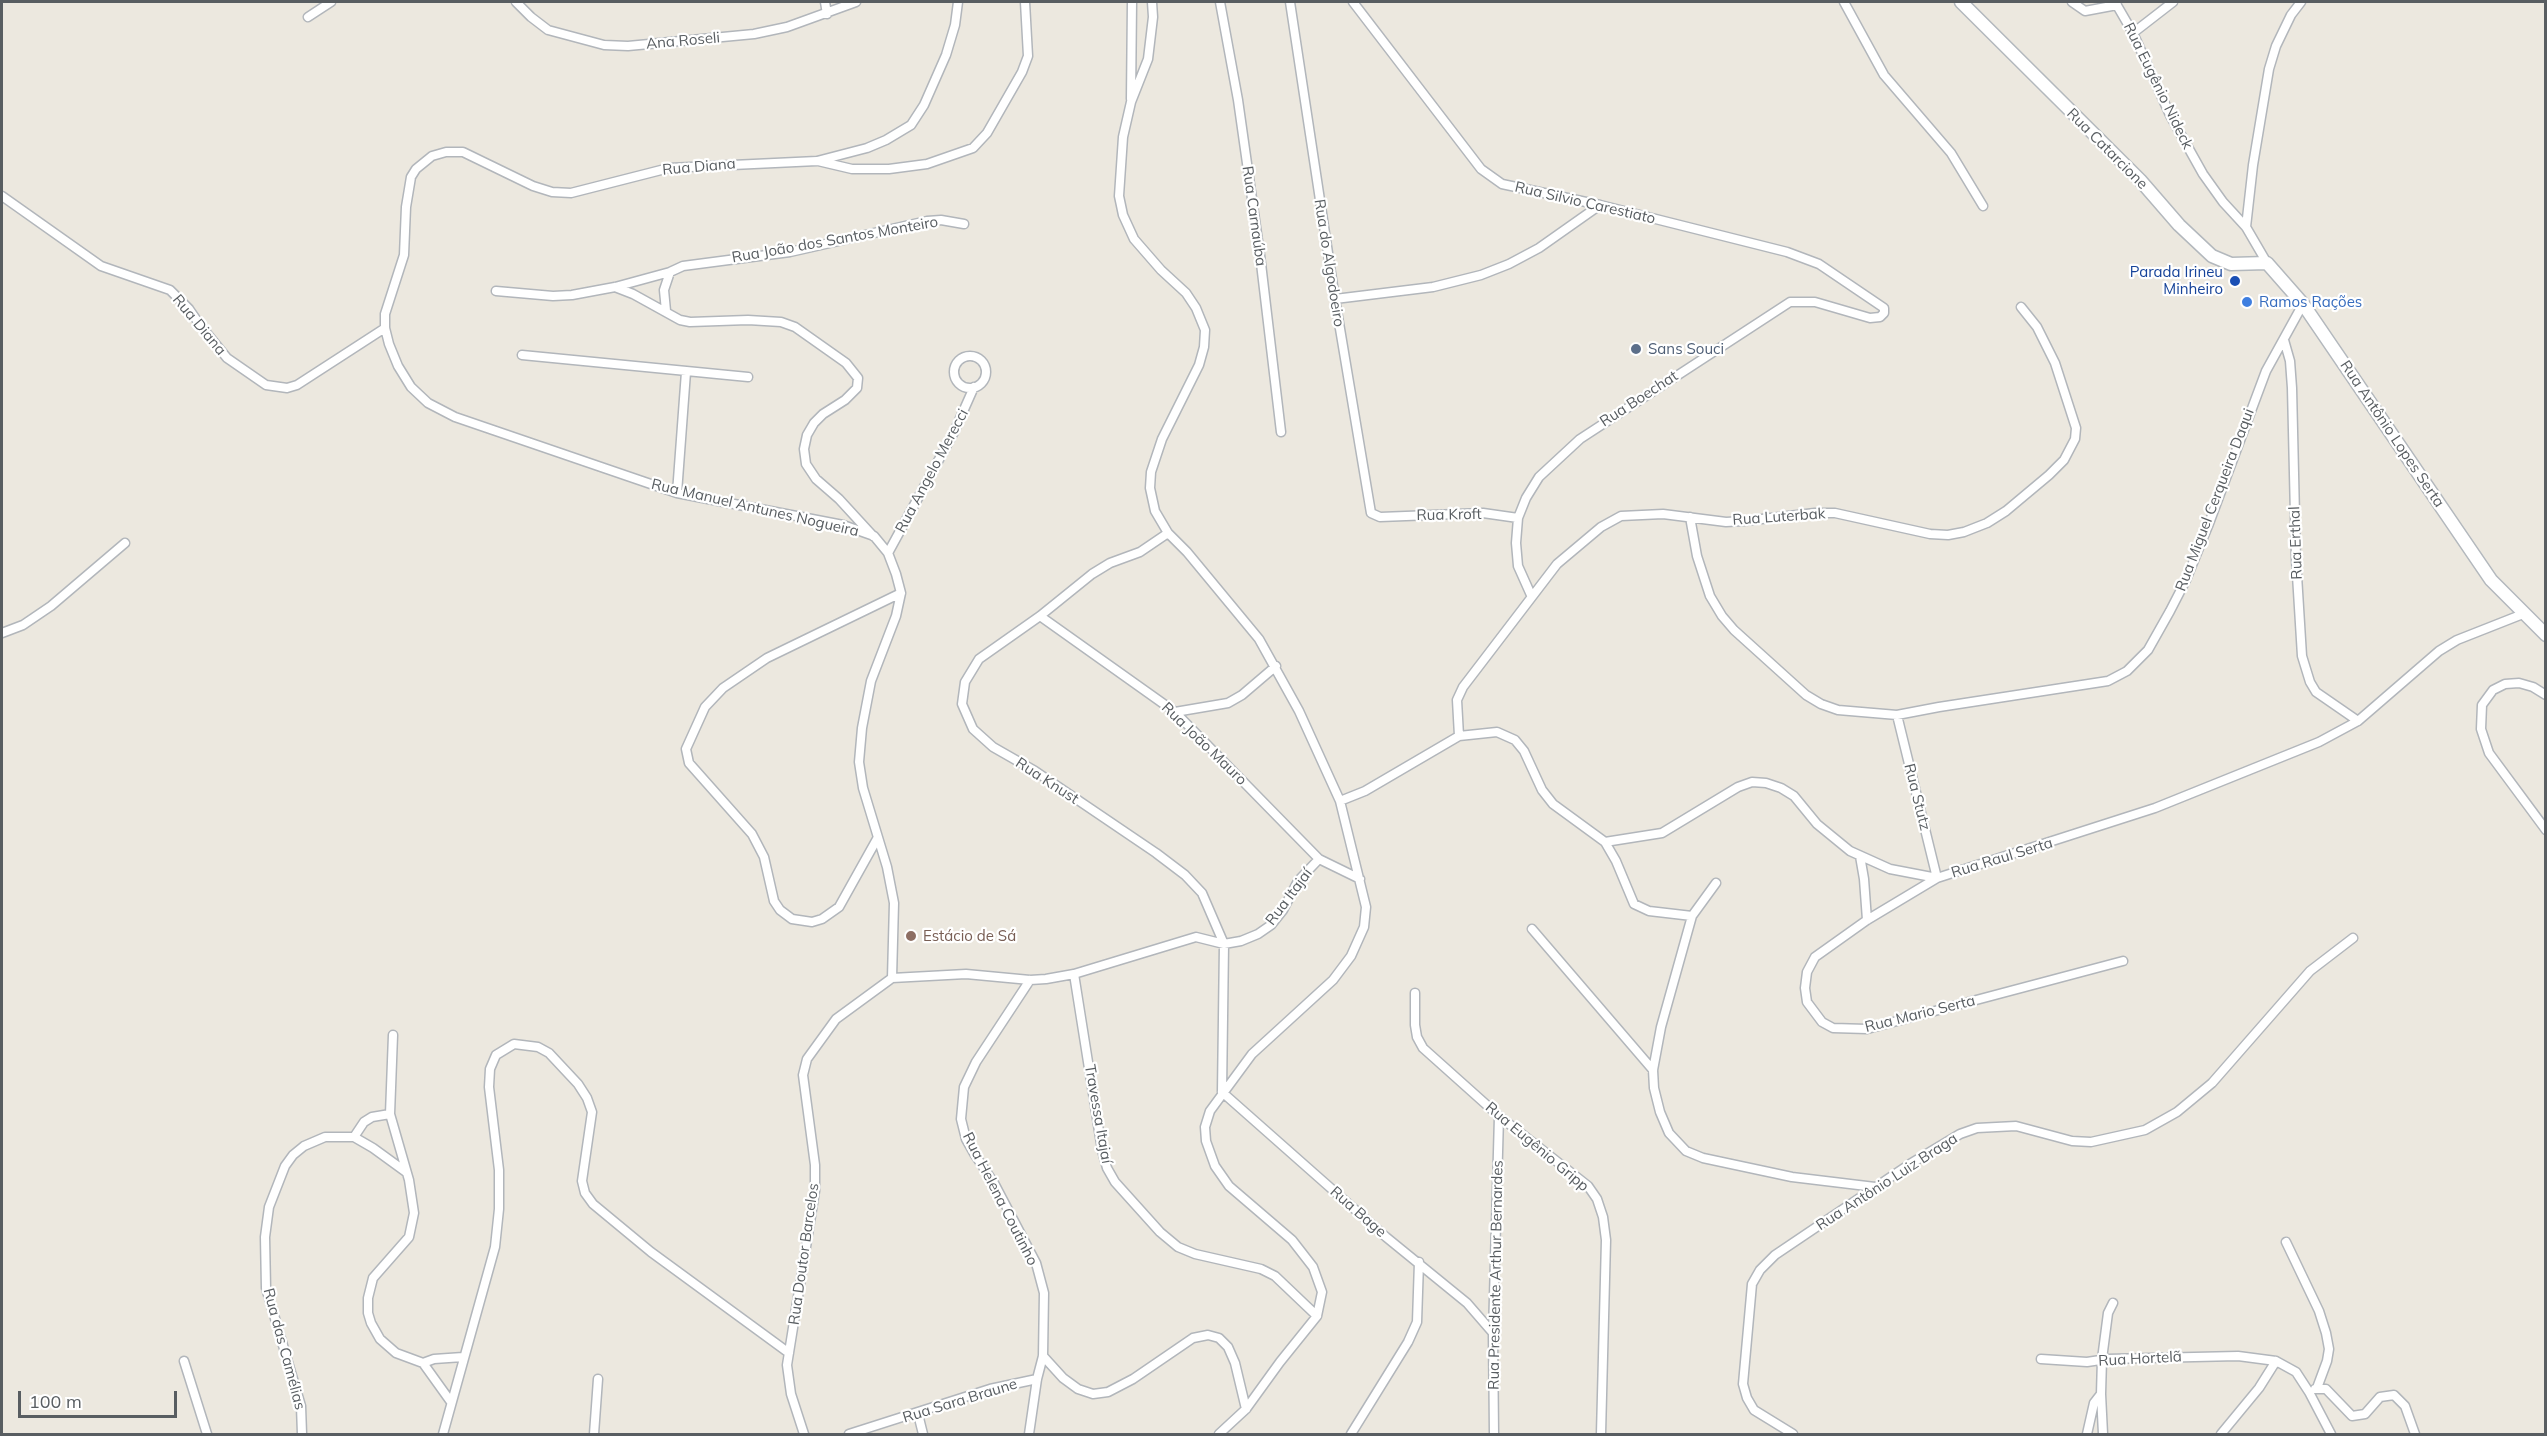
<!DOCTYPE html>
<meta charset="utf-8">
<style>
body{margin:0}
#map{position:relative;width:2547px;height:1436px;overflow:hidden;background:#ece8df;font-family:Mulish,sans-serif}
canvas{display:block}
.frame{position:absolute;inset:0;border:3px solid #585d61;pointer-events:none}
.scale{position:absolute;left:18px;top:1391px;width:159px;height:27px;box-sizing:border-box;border:3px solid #585d61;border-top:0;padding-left:8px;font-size:18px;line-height:21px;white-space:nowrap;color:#585d61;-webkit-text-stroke:4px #fff;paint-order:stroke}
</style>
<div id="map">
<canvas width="2547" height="1436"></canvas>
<div class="frame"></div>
<div class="scale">100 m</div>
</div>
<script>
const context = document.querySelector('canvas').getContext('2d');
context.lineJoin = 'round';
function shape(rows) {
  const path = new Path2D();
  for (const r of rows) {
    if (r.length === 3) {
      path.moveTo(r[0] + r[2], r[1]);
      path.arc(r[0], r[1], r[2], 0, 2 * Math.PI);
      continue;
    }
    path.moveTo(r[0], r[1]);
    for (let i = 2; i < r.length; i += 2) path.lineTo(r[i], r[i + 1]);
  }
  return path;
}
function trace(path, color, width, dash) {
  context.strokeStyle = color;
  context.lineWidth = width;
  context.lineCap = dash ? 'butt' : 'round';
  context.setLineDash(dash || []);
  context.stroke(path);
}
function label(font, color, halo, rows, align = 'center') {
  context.font = font + ' Mulish,sans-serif';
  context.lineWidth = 4.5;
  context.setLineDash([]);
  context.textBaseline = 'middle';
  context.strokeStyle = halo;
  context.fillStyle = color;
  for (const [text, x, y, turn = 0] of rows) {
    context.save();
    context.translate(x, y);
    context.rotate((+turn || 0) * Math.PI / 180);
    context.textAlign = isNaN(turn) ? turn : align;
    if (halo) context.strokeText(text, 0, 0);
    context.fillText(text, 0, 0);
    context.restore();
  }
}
const street = shape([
 [516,2,531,17,548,30,604,45,628,46,754,34,787,27,856,2],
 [825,2,827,14],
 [1152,2,1153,17,1148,59,1131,102,1123,137,1119,196,1123,215,1134,239,1161,270,1186,293,1196,308,1205,330,1204,347,1199,365,1162,439,1151,472,1150,488,1155,511,1168,533,1187,552,1259,639,1299,711,1340,801,1366,907,1364,927,1351,956,1333,980,1252,1054,1210,1111,1205,1127,1206,1141,1215,1166,1229,1186,1292,1240,1313,1267,1322,1292,1317,1316,1280,1362,1246,1409,1219,1434],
 [1220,2,1238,100,1260,255,1281,432],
 [1290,2,1335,299,1371,513,1380,517,1483,513,1518,518],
 [1353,2,1481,169,1502,184,1600,205,1787,252,1819,264,1884,308,1884,313,1880,317,1870,318,1815,302,1790,302,1580,439,1539,477,1526,498,1518,518,1516,543,1518,566,1531,595],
 [1844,2,1884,75,1951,153,1983,206],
 [2072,2,2085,11,2117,5],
 [2115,2,2133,33,2170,115,2203,174,2223,202,2246,227,2267,263],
 [308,17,331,2],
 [2133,33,2173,2],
 [1131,99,1132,2],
 [818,161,852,169,889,169,927,164,973,148,987,133,1022,72,1028,56,1025,2],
 [2,196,101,266,170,290,189,309,200,325,227,358,266,385,287,388,297,385,385,328],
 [2246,227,2253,165,2269,69,2276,46,2291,15,2301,2],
 [615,287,633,294,680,320,690,322,748,320,781,322,795,327,846,363,858,378,857,388,845,400,823,414,814,423,807,435,804,449,806,464,816,479,839,499,873,536],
 [496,291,553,296,572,295,615,287,670,272,683,266,790,252,927,221,941,220,964,224],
 [1335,299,1433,287,1481,275,1509,264,1539,248,1600,205],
 [666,311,664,290,670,272],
 [2284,340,2290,361,2292,388,2296,559,2302,656,2310,682,2316,692,2358,721],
 [522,355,748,377],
 [970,372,16],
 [677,493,686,372],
 [1690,517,1697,556,1710,596,1722,616,1734,630,1806,695,1821,704,1838,710,1897,715,1939,707,2108,681,2127,671,2148,650,2170,611,2186,580,2208,526,2266,371,2303,304],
 [1168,533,1140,552,1110,563,1092,574,1040,616,979,659,965,682,962,704,973,729,993,747,1035,771,1156,853,1185,875,1202,893,1224,944,1222,1092],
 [888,553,954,432,974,387],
 [1040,616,1175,712,1319,859,1360,879],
 [2,633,23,625,51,606,125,543],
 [2546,695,2533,687,2519,683,2505,684,2493,690,2482,705,2481,729,2489,753,2546,830],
 [1175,712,1228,703,1242,695,1276,666],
 [1897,715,1937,878],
 [1459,736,1457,700,1463,687,1557,564,1601,527,1621,516,1663,514,1726,522,1744,521,1815,513,1835,513,1930,534,1948,535,1964,532,1987,523,2006,511,2049,475,2064,460,2075,439,2076,428,2055,363,2037,327,2021,307],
 [1340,801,1365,791,1459,736,1497,732,1515,740,1524,751,1542,790,1553,804,1605,842,1662,833,1738,787,1752,782,1766,783,1781,788,1794,796,1817,824,1850,851,1890,869,1937,878,2155,808,2319,742,2358,721,2439,651,2457,640,2523,614],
 [877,839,839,907,822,919,812,922,792,919,780,910,774,901,764,857,752,834,689,763,686,749,705,707,723,688,767,658,901,593],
 [1605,842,1616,861,1634,904,1649,911,1692,916],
 [1860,856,1864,879,1867,920],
 [1937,878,1867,920,1815,957,1807,972,1805,988,1807,1002,1822,1022,1833,1028,1867,1029,2123,961],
 [1716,883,1692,916,1661,1027,1653,1070,1654,1088,1660,1112,1669,1133,1686,1151,1703,1158,1792,1177,1875,1187],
 [1532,929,1653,1070],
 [1074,974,1102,1150,1107,1168,1115,1182,1160,1232,1178,1247,1195,1254,1261,1269,1275,1276,1317,1316],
 [892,978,894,903,887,867,863,788,859,762,862,728,871,681,896,616,901,593,896,574,888,553,874,536,843,525,677,493,455,417,428,403,411,387,398,366,389,344,385,328,385,314,404,255,406,207,411,177,416,169,432,156,446,152,463,152,533,186,552,192,571,193,669,168,817,161,867,148,886,140,911,125,924,105,946,55,955,25,958,2],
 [1415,993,1415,1025,1417,1037,1423,1048,1499,1116,1588,1186,1597,1199,1603,1217,1606,1240,1601,1434],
 [393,1035,390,1114,409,1180,414,1213,409,1237,373,1278,368,1298,368,1313,371,1323,380,1339,396,1353,423,1363,451,1402],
 [1222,1092,1386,1237,1467,1303,1493,1333],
 [354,1137,373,1148,406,1172],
 [2286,1242,2319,1311,2326,1333,2329,1349,2327,1361,2317,1388],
 [1043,1356,1063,1378,1078,1389,1093,1394,1108,1392,1133,1379,1193,1338,1208,1335,1219,1338,1228,1347,1235,1363,1246,1409],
 [2041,1359,2087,1362,2107,1359,2238,1356,2276,1361,2296,1372,2309,1392,2331,1434],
 [184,1361,207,1434],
 [423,1363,434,1359,463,1357],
 [2315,1389,2326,1389,2352,1416,2365,1414,2380,1397,2394,1395,2405,1406,2415,1434],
 [2101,1394,2102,1359,2108,1313,2113,1303],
 [918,1414,923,1434],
 [302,1434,301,1406,266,1288,265,1237,269,1207,285,1166,293,1155,304,1146,325,1137,354,1137,364,1122,372,1117,390,1114],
 [443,1434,495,1247,499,1209,499,1170,489,1087,490,1069,496,1055,514,1044,538,1047,549,1053,578,1084,587,1098,592,1112,582,1181,585,1193,593,1204,651,1252,789,1353],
 [594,1434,598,1379],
 [804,1434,791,1394,787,1365,815,1191,815,1165,803,1075,807,1059,836,1019,892,978,966,974,1030,980,1046,979,1074,974,1196,937,1224,944,1241,941,1258,934,1271,925,1283,910,1298,881,1319,859],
 [849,1434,990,1389,1037,1379],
 [1029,1434,1037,1379,1043,1356,1044,1293,1036,1263,994,1183,975,1155,966,1139,961,1119,964,1087,976,1062,1030,980],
 [1351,1434,1408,1342,1417,1322,1419,1262],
 [1494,1434,1493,1333,1499,1116],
 [1793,1434,1754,1410,1747,1398,1743,1384,1752,1284,1760,1270,1775,1255,1910,1164,1960,1134,1977,1128,2016,1126,2072,1141,2091,1142,2145,1130,2177,1112,2212,1083,2310,971,2353,938],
 [2087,1434,2094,1403,2101,1394,2103,1434],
 [2221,1434,2259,1388,2276,1361]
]);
const secondary = shape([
 [1961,2,2140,180,2179,225,2212,256,2231,264,2267,263,2303,304,2491,580,2546,635]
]);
trace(street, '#b2b6bb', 11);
trace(secondary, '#b3b8bd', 15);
trace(street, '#fff', 8);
trace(secondary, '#fff', 12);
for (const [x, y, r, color] of [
 [2235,281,6,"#1a4fb4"],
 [2247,302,6,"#3f7fe0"],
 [1636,349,6,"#5c6f8a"],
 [911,936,6,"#8d6e63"]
]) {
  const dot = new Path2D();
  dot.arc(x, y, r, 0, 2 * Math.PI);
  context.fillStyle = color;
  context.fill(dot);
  trace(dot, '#fff', 2);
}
label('15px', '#585d61', '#fff', [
 ["Ana Roseli",683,41,-5],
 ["Rua Eugênio Nideck",2158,86,64],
 ["Rua Catarcione",2107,149,45],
 ["Rua Diana",699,167,-5],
 ["Rua Silvio Carestiato",1585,203,13],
 ["Rua Carnaúba",1254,216,82],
 ["Rua João dos Santos Monteiro",835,240,-10],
 ["Rua do Algodoeiro",1329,263,81],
 ["Rua Diana",199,325,50],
 ["Rua Boechat",1639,399,-33],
 ["Rua Antônio Lopes Serta",2392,434,56],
 ["Rua Angelo Merecci",932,471,-62],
 ["Rua Miguel Cerqueira Daqui",2215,500,-69],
 ["Rua Manuel Antunes Nogueira",755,508,13],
 ["Rua Kroft",1449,515,-1],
 ["Rua Luterbak",1779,517,-4],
 ["Rua Erthal",2296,543,-92],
 ["Rua João Mauro",1204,744,44],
 ["Rua Knust",1047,781,33],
 ["Rua Stutz",1917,797,76],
 ["Rua Raul Serta",2002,858,-17],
 ["Rua Itajaí",1289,897,-53],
 ["Rua Mario Serta",1920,1014,-14],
 ["Travessa Itajaí",1098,1114,80],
 ["Rua Eugênio Gripp",1537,1147,40],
 ["Rua Antônio Luiz Braga",1887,1182,-33],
 ["Rua Helena Coutinho",1000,1199,63],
 ["Rua Bage",1358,1212,41],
 ["Rua Doutor Barcelos",804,1254,-82],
 ["Rua Presidente Arthur Bernardes",1496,1275,-89],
 ["Rua das Camélias",284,1349,75],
 ["Rua Hortelã",2140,1359,-3],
 ["Rua Sara Braune",960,1401,-17]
]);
label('15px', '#164399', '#fff', [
 ["Parada Irineu",2223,272],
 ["Minheiro",2223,289]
], 'right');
label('15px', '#366cbe', '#fff', [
 ["Ramos Rações",2259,302]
], 'left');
label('15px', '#4e5e75', '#fff', [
 ["Sans Souci",1648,349]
], 'left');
label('15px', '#785e54', '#fff', [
 ["Estácio de Sá",923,936]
], 'left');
</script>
